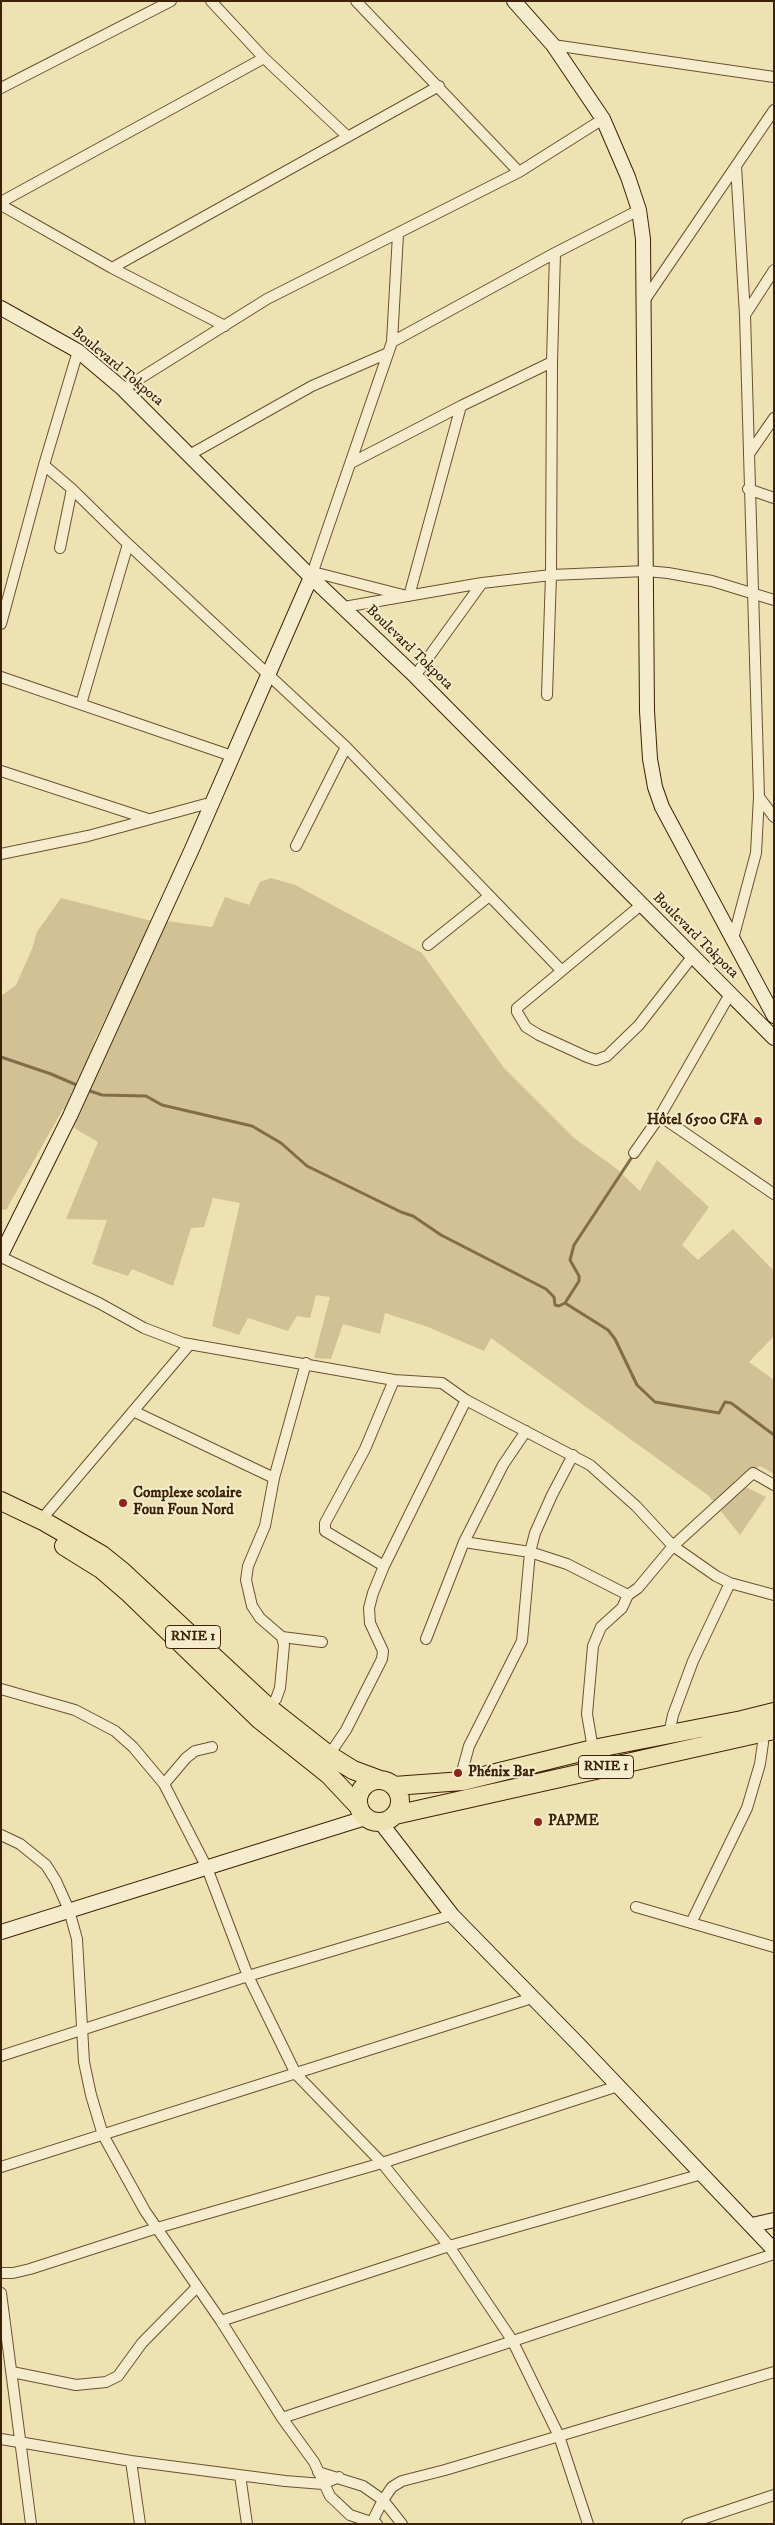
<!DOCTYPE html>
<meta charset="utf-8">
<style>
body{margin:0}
#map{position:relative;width:775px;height:2525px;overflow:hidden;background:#efe2b2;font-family:"IM FELL DW Pica",serif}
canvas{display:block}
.frame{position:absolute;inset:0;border:2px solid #3c2104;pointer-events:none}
</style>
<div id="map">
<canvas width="775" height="2525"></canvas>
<div class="frame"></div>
</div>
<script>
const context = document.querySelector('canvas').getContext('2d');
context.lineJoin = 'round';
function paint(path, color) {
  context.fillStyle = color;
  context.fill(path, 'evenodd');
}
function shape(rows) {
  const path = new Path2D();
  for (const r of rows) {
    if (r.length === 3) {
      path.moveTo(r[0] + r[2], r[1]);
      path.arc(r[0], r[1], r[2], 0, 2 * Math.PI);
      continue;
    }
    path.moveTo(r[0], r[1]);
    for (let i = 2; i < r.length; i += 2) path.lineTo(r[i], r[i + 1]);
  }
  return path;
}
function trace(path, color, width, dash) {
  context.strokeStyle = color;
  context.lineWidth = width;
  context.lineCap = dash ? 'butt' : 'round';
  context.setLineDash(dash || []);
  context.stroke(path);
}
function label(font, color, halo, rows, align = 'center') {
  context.font = font + ' "IM FELL DW Pica",serif';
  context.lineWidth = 4;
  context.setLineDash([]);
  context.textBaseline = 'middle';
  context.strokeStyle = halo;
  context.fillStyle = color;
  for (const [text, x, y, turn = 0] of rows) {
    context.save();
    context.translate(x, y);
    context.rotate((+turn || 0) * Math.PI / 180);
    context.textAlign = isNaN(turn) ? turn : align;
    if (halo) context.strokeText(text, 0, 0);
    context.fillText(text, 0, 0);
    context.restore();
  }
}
paint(shape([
 [271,878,295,885,422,953,504,1068,574,1138,617,1169,640,1191,657,1160,709,1207,682,1245,698,1260,733,1229,774,1271,774,1336,749,1362,774,1380,774,1474,760,1466,734,1481,766,1497,740,1535,709,1496,491,1338,484,1351,428,1327,385,1313,380,1334,343,1324,331,1359,314,1358,330,1297,316,1295,310,1318,297,1316,288,1331,248,1318,239,1335,212,1326,240,1203,213,1198,204,1227,191,1228,173,1286,132,1269,128,1276,92,1264,107,1220,66,1219,98,1142,74,1128,78,1117,63,1109,6,1210,1,1209,1,996,16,985,32,949,37,932,61,898,152,921,94,1042,106,1049,166,921,212,927,225,897,249,905,260,882]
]), '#d1c194');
trace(shape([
 [1,1057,51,1074,79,1086],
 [87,1090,102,1095,146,1096,162,1105,252,1126,281,1143,307,1166,401,1212,413,1216,441,1235,546,1289,554,1297,555,1305,559,1306,565,1303,579,1281,579,1276,570,1260,574,1245,634,1154],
 [565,1303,608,1330,615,1339,637,1385,655,1402,719,1413,725,1402,731,1403,774,1435]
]), '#836d49', 3);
const street = shape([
 [211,1,264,58,347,136],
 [356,1,519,172],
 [553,45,774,77],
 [1,88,171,1],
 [1,202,264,58],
 [1,205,112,268,225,326],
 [112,268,439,86],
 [644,301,774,110],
 [745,315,774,270],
 [392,342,555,253,639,210],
 [123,389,267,299,519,172,603,119],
 [191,454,312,386,388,353],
 [749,454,774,418],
 [351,463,461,406,552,362],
 [44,465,72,489,128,544,346,747,561,970],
 [748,489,774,498],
 [60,548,72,489],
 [313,572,403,595],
 [311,577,392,342,398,234],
 [409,596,461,406],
 [344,607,482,583,551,575,646,571,668,573,712,581,774,600],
 [1,624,44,465,78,351],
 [415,676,482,583],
 [1,677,232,756],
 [547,695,551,575,552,362,555,253],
 [81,704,128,544],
 [1,771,148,819],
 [759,797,774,817],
 [296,846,346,747],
 [1,854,88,836,213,802],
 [641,905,517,1008,517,1012,526,1027,539,1035,587,1057,596,1060,607,1056,639,1025,692,957],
 [733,939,756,853,759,797,745,315,736,166],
 [428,945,488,897],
 [660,1116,774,1194],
 [634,1153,660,1116,730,994],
 [1,1257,99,1303,144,1328,183,1343,394,1380,442,1383,466,1400,590,1465,636,1506,673,1546,716,1576,730,1583,774,1595],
 [133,1411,274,1478],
 [41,1520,190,1344],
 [464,1542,530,1552,567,1564,628,1595,638,1588,673,1546,753,1473,774,1485],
 [384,1566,325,1531,325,1523,365,1449,394,1380],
 [282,1637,322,1642],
 [426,1639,464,1542,503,1465,526,1431],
 [1,1689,75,1710,115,1731,133,1747,164,1784,207,1868,248,1976,296,2074,382,2163,449,2246,512,2340,559,2436,588,2524],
 [268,1707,276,1699,280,1688,284,1645,282,1637,260,1618,252,1606,246,1580,248,1566,265,1526,274,1478,306,1363],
 [669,1734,673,1715,693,1661,730,1583],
 [593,1749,587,1714,593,1646,601,1627,622,1608,628,1595],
 [329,1755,346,1730,382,1659,383,1651,370,1623,369,1608,373,1593,384,1566,466,1400],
 [463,1781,463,1768,469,1746,522,1641,530,1552,535,1533,552,1495,573,1455],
 [164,1784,186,1758,195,1751,212,1747],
 [1,1835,20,1844,46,1865,56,1881,69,1910,77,1939,84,2062,91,2095,103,2135,129,2182,145,2211,221,2321,282,2418,314,2462,330,2496,350,2515,377,2524],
 [636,1907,774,1947],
 [691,1923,747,1808,760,1764,763,1743,762,1733],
 [1,2056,248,1976,452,1915],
 [1,2167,532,1998],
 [1,2273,13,2273,30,2269,157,2228,382,2163,618,2086],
 [1,2293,31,2524],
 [221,2321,449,2246,702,2174],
 [12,2372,76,2385,106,2382,118,2376,142,2343,197,2287],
 [282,2418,774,2254],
 [1,2439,131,2461,285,2481,323,2484,339,2477],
 [131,2461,140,2524],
 [318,2472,363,2486,383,2500,402,2524],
 [240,2475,247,2524],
 [371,2524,383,2500,392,2487,402,2481,445,2470,774,2372],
 [687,2524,774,2495]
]);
const secondary = shape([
 [514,1,553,45,603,119,628,177,639,210,643,239,647,711,650,759,655,787,662,807,774,1016],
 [1,308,78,351,123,389,311,577,415,676,774,1038],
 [1,1255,70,1116,192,849,311,577],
 [381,1823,452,1915,580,2046,774,2250],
 [1,1932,365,1818],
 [752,2225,774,2220]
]);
const highway = shape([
 [1,1501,45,1522,102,1555,122,1571,268,1707,329,1755,353,1770,380,1780],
 [64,1546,101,1569,130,1594,260,1720,329,1775,359,1807],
 [379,1801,21],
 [394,1786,463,1781,593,1749,742,1720,774,1712],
 [395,1815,774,1730]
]);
trace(street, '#695130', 12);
trace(secondary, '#3c2104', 16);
trace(highway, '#3c2104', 20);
trace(street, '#f5eccd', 10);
trace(secondary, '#f5eccd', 14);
trace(highway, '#efe2b2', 18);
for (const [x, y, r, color] of [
 [758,1121,5,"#8f2418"],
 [123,1503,5,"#8f2418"],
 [458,1773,5,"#8f2418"],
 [538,1822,5,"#8f2418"]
]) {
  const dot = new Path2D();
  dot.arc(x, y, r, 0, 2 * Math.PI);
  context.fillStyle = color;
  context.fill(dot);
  trace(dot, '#f5eccd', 2);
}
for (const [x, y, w] of [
 [193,1637,55],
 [606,1767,55]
]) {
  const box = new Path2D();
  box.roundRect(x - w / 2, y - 11.5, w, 23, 4);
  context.fillStyle = '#f5eccd';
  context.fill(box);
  trace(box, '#3c2104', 1);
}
label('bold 14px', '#3c2104', null, [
 ["RNIE 1",193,1637],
 ["RNIE 1",606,1767]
]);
label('15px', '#3c2104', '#f5eccd', [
 ["Boulevard Tokpota",117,367,40],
 ["Boulevard Tokpota",409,648,44],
 ["Boulevard Tokpota",695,936,45]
]);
label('bold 15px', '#3c2104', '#f5eccd', [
 ["Hôtel 6500 CFA",748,1121,"right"],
 ["Complexe scolaire",133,1494],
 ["Foun Foun Nord",133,1511],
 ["Phénix Bar",468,1773],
 ["PAPME",548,1822]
], 'left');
</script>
